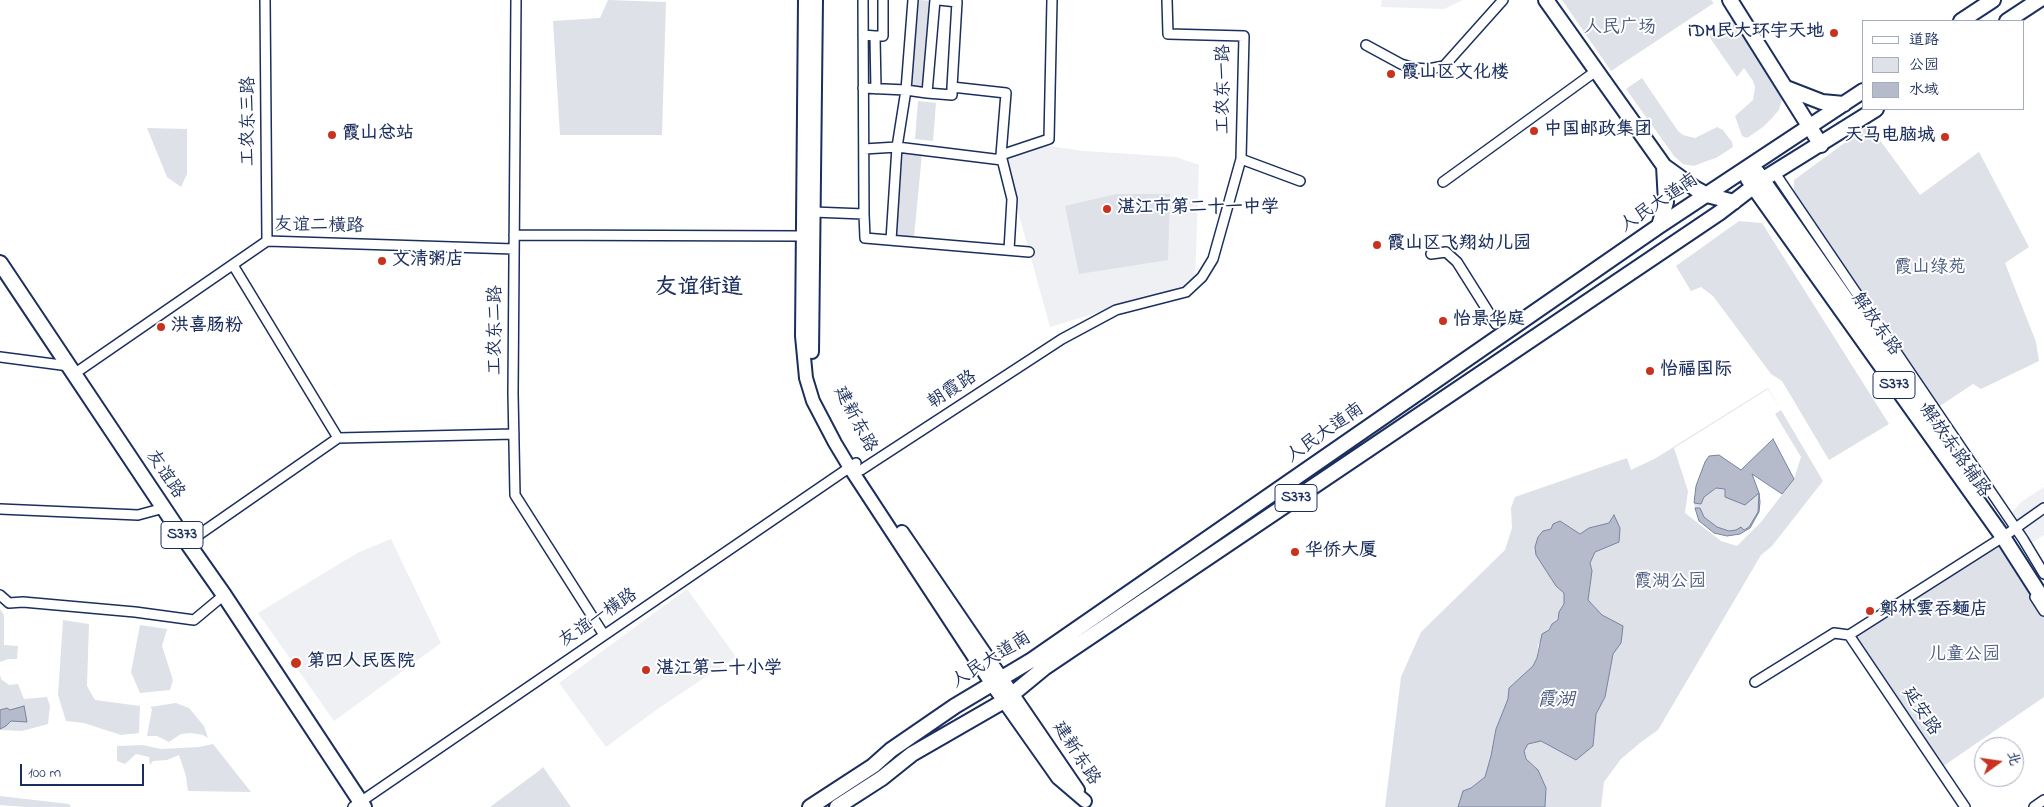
<!DOCTYPE html>
<meta charset="utf-8">
<style>
body{margin:0}
#map{position:relative;width:2044px;height:807px;overflow:hidden;background:#fff;font-family:"Indie Flower","LXGW WenKai TC",sans-serif}
canvas{display:block}
.legend{position:absolute;left:1862px;top:20px;width:162px;height:90px;box-sizing:border-box;background:#fff;border:1px solid #a4acbf;margin:0;padding:6px 9px;list-style:none;font-size:15px;color:#1b2f5e}
.legend li{display:flex;align-items:center;gap:10px;height:25px}
.legend b{width:25px;border:1px solid #a4acbf}
.north{position:absolute;left:1974px;top:737px;width:50px;height:50px;box-sizing:border-box;background:#fff;border:1px solid #a4acbf;border-radius:50%;rotate:76deg;font-size:14px;font-weight:700;line-height:20px;text-align:center;color:#1b2f5e}
.north::after{content:'';display:block;margin:auto;width:18px;height:22px;background:#c8321e;clip-path:polygon(50% 0,100% 100%,50% 72%,0 100%)}
.scale{position:absolute;left:20px;top:764px;width:124px;height:22px;box-sizing:border-box;border:2px solid #1b2f5e;border-top:0;padding-left:6px;font-size:15px;line-height:18px;white-space:nowrap;color:#1b2f5e;-webkit-text-stroke:4px #fff;paint-order:stroke}
</style>
<div id="map">
<canvas width="2044" height="807"></canvas>
<ul class="legend">
<li><b style="height:6px;background:#fff"></b>道路</li>
<li><b style="height:14px;background:#dee1e7"></b>公园</li>
<li><b style="height:14px;background:#b5bbca"></b>水域</li>
</ul>
<div class="north">北</div>
<div class="scale">100 m</div>
</div>
<script>
const context = document.querySelector('canvas').getContext('2d');
context.lineJoin = 'round';
function paint(path, color) {
  context.fillStyle = color;
  context.fill(path, 'evenodd');
}
function shape(rows) {
  const path = new Path2D();
  for (const r of rows) {
    path.moveTo(r[0], r[1]);
    for (let i = 2; i < r.length; i += 2) path.lineTo(r[i], r[i + 1]);
  }
  return path;
}
function trace(path, color, width, dash) {
  context.strokeStyle = color;
  context.lineWidth = width;
  context.lineCap = dash ? 'butt' : 'round';
  context.setLineDash(dash || []);
  context.stroke(path);
}
function label(font, color, halo, rows, align = 'center') {
  context.font = font + ' "Indie Flower","LXGW WenKai TC",sans-serif';
  context.lineWidth = 4;
  context.setLineDash([]);
  context.textBaseline = 'middle';
  context.strokeStyle = halo;
  context.fillStyle = color;
  for (const [text, x, y, turn = 0] of rows) {
    context.save();
    context.translate(x, y);
    context.rotate((+turn || 0) * Math.PI / 180);
    context.textAlign = isNaN(turn) ? turn : align;
    if (halo) context.strokeText(text, 0, 0);
    context.fillText(text, 0, 0);
    context.restore();
  }
}
paint(shape([
 [1382,0,1463,0,1444,9,1381,7],
 [1041,145,1084,151,1176,157,1199,165,1195,283,1050,327,1003,157],
 [2044,487,2044,535,2029,545,2008,517,2021,502],
 [391,539,441,643,334,721,258,613,359,552],
 [687,589,736,657,659,708,606,747,559,683]
]), '#eff0f4');
paint(shape([
 [608,0,666,2,662,135,560,135,553,21,600,18],
 [919,0,933,1,925,89,911,88],
 [1562,0,1711,0,1714,3,1611,71],
 [1734,18,1778,87,1782,99,1779,110,1772,118,1763,127,1747,138,1742,136,1735,116,1753,100,1755,87,1753,81,1744,68,1737,77,1708,35],
 [1642,78,1678,131,1683,135,1695,138,1717,127,1723,130,1732,142,1733,147,1716,158,1704,162,1694,166,1683,164,1674,156,1626,89],
 [918,101,936,103,933,141,915,139],
 [1869,125,1920,195,1979,152,2029,247,2005,263,2036,342,2039,361,1981,389,1973,384,1937,408,1799,208,1794,191,1794,180],
 [147,128,187,129,187,174,181,187,167,177],
 [903,152,922,154,914,237,896,235],
 [1116,194,1170,194,1168,260,1079,274,1065,206],
 [1739,221,1762,223,1889,424,1829,460,1782,381,1771,374,1713,296,1701,287,1691,291,1676,266],
 [1768,388,1823,481,1772,546,1761,555,1658,730,1641,742,1621,759,1604,782,1601,807,1545,807,1546,788,1538,770,1526,759,1524,751,1528,743,1541,741,1576,760,1593,746,1595,714,1605,697,1613,654,1621,643,1602,615,1588,600,1592,571,1590,563,1595,552,1607,546,1609,523,1589,528,1580,534,1560,521,1551,529,1543,531,1542,563,1556,585,1564,593,1564,604,1559,612,1558,620,1552,624,1538,645,1537,658,1533,666,1509,688,1508,699,1496,729,1491,756,1485,777,1471,788,1463,791,1458,807,1385,807,1401,677,1421,632,1505,550,1512,528,1511,508,1515,497,1627,458,1631,470,1656,458],
 [1768,389,1781,410,1775,414,1801,457,1794,479,1761,522,1737,546,1721,541,1685,513,1688,491,1674,448],
 [1716,488,1725,489,1738,502,1759,492,1758,512,1749,527,1743,530,1729,531,1717,527,1704,517,1700,508,1695,508,1694,503,1701,504,1704,497],
 [2003,537,2044,606,2044,697,1939,769,1849,635],
 [0,609,4,615,4,645,18,646,17,659,8,659,0,662],
 [63,620,89,624,87,686,95,700,140,706,139,733,121,735,84,723,66,721,58,695],
 [140,625,167,629,162,646,173,680,170,690,140,693,131,672],
 [0,674,1,679,9,685,18,684,24,699,47,697,50,706,48,724,22,731,0,730],
 [176,703,189,708,204,726,208,738,203,735,191,733,181,734,169,742,157,736,147,736,152,709,150,707],
 [213,744,251,792,188,791,186,776,179,755,167,760,153,761,150,765,149,757,136,754,125,764,117,761,117,746,143,745,161,749,199,747],
 [543,767,571,807,490,807,540,770],
 [0,796,69,804,71,807,26,807,0,805]
]), '#dee1e7');
const water = shape([
 [1773,439,1794,479,1782,494,1752,474,1759,493,1760,502,1759,512,1750,528,1740,534,1727,536,1714,533,1699,521,1695,508,1700,508,1704,517,1717,527,1729,531,1736,530,1741,527,1744,530,1749,527,1758,512,1759,493,1745,505,1725,497,1725,489,1716,488,1704,497,1701,504,1694,503,1696,486,1705,462,1709,456,1719,455,1741,470,1773,439],
 [1614,515,1620,528,1619,542,1595,552,1590,563,1592,571,1588,600,1602,615,1623,626,1621,643,1613,654,1605,697,1596,714,1593,746,1576,760,1541,741,1528,744,1524,751,1526,759,1538,770,1546,788,1545,807,1458,807,1463,791,1471,788,1485,777,1491,756,1496,729,1508,699,1509,688,1533,666,1537,658,1542,634,1549,630,1552,624,1558,620,1559,612,1564,604,1564,593,1556,586,1536,555,1535,547,1538,537,1543,531,1551,529,1553,524,1560,521,1580,534,1589,528,1609,523,1614,515],
 [24,706,27,722,11,721,6,726,0,729,0,710,7,708,10,710,24,706]
]);
paint(water, '#b5bbca');
trace(water, '#77839f', 1);
const street = shape([
 [265,0,267,241],
 [516,0,513,393,515,495,604,635],
 [913,0,906,90,927,93],
 [935,0,927,93,952,95,952,87,1006,93,1001,155],
 [939,0,957,2,952,87],
 [863,35,875,36,876,89],
 [875,36,883,36,883,0],
 [1366,45,1401,64,1414,68,1428,69,1444,66,1503,0],
 [863,88,906,90,897,147,891,240],
 [864,149,897,147,1002,160],
 [1241,159,1300,181],
 [1775,173,2023,539,2044,574],
 [1443,182,1596,71],
 [813,212,864,214,863,0],
 [864,214,865,238,1029,252],
 [514,235,802,236],
 [1009,250,1012,199,1001,155,1049,139,1052,0],
 [1431,254,1446,252,1457,262,1496,324],
 [233,265,338,438,514,434],
 [0,357,69,366],
 [74,374,267,241,514,249],
 [861,470,1062,339,1116,310,1186,292,1202,277,1213,259,1241,159,1244,36,1168,34,1167,0],
 [0,509,138,515,164,508],
 [187,543,338,438],
 [0,595,9,603,23,602,135,612,194,620,224,595],
 [2035,597,2044,611],
 [1849,635,1965,807],
 [1755,682,1834,633,1849,635,2003,537,2044,508],
 [353,807,856,463],
 [2034,807,2044,800]
]);
const secondary = shape([
 [805,0,802,336,806,378,813,401,835,443,850,468,991,683,1058,778,1085,801],
 [812,352,816,0],
 [902,532,1078,790]
]);
const primary = shape([
 [1546,0,1664,166,1696,189,1707,195,1734,202],
 [1730,0,1821,145],
 [1961,21,1993,0],
 [2007,21,2039,0],
 [1786,88,1822,102,1844,104],
 [1757,172,1918,402],
 [1748,179,2003,537,2044,601],
 [1659,226,1666,202,1664,166],
 [0,263,179,531,224,595,364,807],
 [810,807,873,766,891,750,955,706,1032,660,1659,226,1863,91],
 [837,807,882,778,912,754,1004,701,1044,668,1719,213,1762,180,1876,109]
]);
trace(street, '#1b2f5e', 12);
trace(secondary, '#1b2f5e', 16);
trace(primary, '#1b2f5e', 18);
trace(street, '#fff', 9);
trace(secondary, '#fff', 12);
trace(primary, '#fff', 14);
for (const [x, y, r, color] of [
 [1834,33,5,"#c8321e"],
 [1391,74,5,"#c8321e"],
 [1534,131,5,"#c8321e"],
 [332,135,5,"#c8321e"],
 [1945,137,5,"#c8321e"],
 [1107,209,5,"#c8321e"],
 [1377,245,5,"#c8321e"],
 [382,261,5,"#c8321e"],
 [1443,321,5,"#c8321e"],
 [161,327,5,"#c8321e"],
 [1650,371,5,"#c8321e"],
 [1295,552,5,"#c8321e"],
 [1870,611,5,"#c8321e"],
 [296,663,6,"#c8321e"],
 [646,670,5,"#c8321e"]
]) {
  const dot = new Path2D();
  dot.arc(x, y, r, 0, 2 * Math.PI);
  context.fillStyle = color;
  context.fill(dot);
  trace(dot, '#fff', 2);
}
for (const [x, y, w] of [
 [1894,385,42],
 [1296,498,42],
 [182,535,42]
]) {
  const box = new Path2D();
  box.roundRect(x - w / 2, y - 13.5, w, 27, 4);
  context.fillStyle = '#fff';
  context.fill(box);
  trace(box, '#1b2f5e', 1);
}
label('bold 16px', '#1b2f5e', null, [
 ["S373",1894,385],
 ["S373",1296,498],
 ["S373",182,535]
]);
label('18px', '#4c5c80', '#fff', [
 ["人民广场",1620,29],
 ["霞山绿苑",1930,269],
 ["霞湖公园",1670,583],
 ["儿童公园",1964,656]
]);
label('bold 18px', '#1b2f5e', '#fff', [
 ["iDM民大环宇天地",1824,33,"right"],
 ["霞山区文化楼",1401,74],
 ["中国邮政集团",1544,131],
 ["霞山总站",342,135],
 ["天马电脑城",1935,137,"right"],
 ["湛江市第二十一中学",1117,209],
 ["霞山区飞翔幼儿园",1387,245],
 ["文清粥店",392,261],
 ["怡景华庭",1453,321],
 ["洪喜肠粉",171,327],
 ["怡福国际",1660,371],
 ["华侨大厦",1305,552],
 ["鄭林雲吞麵店",1880,611],
 ["第四人民医院",307,663],
 ["湛江第二十小学",656,670]
], 'left');
label('18px', '#1b2f5e', '#fff', [
 ["工农东一路",1225,89,-90],
 ["工农东三路",250,121,-90],
 ["人民大道南",1660,204,-34],
 ["友谊二横路",319,227,1],
 ["解放东路",1875,325,55],
 ["工农东二路",497,330,-90],
 ["朝霞路",953,391,-33],
 ["建新东路",854,420,62],
 ["人民大道南",1326,434,-35],
 ["解放东路辅路",1954,452,55],
 ["友谊路",164,475,56],
 ["友谊一横路",599,619,-34],
 ["人民大道南",992,661,-32],
 ["延安路",1920,712,56],
 ["建新东路",1075,754,57]
]);
label('italic 19px', '#49597e', '#fff', [
 ["霞湖",1556,702]
]);
label('bold 22px', '#1b2f5e', '#fff', [
 ["友谊街道",699,289]
]);
</script>
